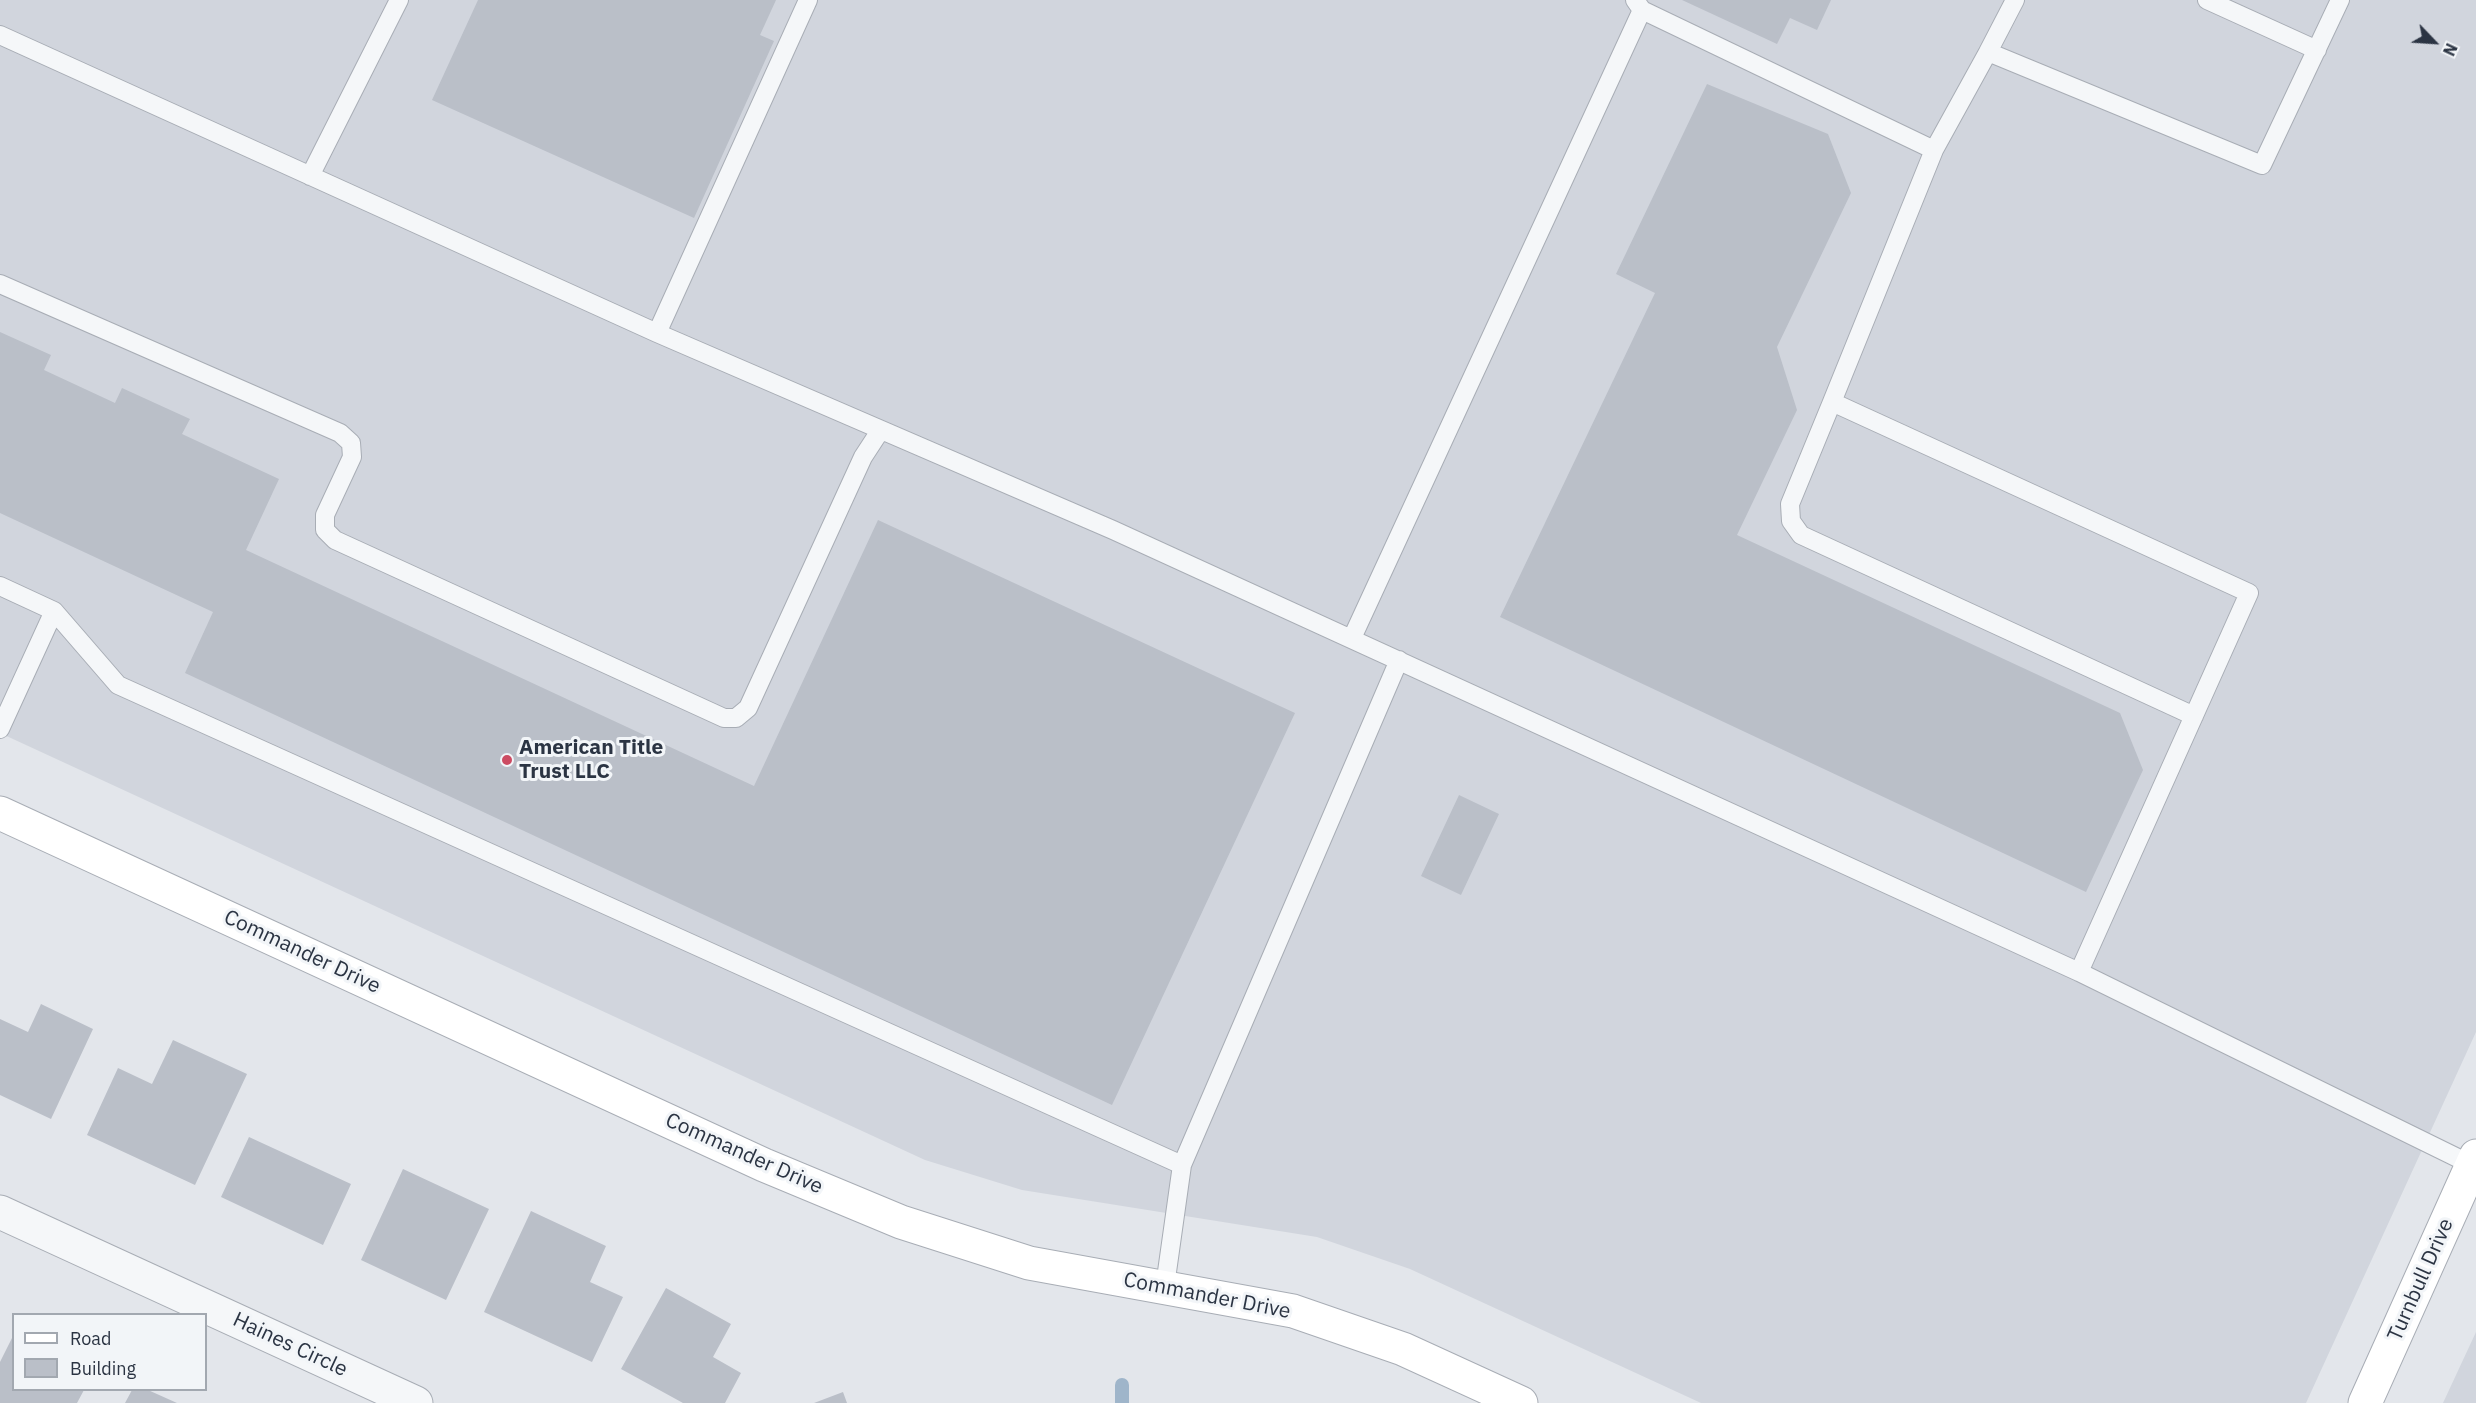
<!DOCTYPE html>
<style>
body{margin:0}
#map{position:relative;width:2476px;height:1403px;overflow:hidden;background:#e3e6eb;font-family:"IBM Plex Sans",sans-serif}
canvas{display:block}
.legend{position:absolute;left:12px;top:1313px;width:195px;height:78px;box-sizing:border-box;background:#f2f5f8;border:2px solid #a2a8b0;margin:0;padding:8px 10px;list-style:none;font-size:18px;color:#2b3443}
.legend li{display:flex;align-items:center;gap:12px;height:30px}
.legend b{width:30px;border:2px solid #a2a8b0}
.north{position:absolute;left:2404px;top:12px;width:60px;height:60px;-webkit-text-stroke:4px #f2f5f8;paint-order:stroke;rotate:115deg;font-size:16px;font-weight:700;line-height:24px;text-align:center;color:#2b3443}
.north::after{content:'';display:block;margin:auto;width:21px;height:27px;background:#2b3443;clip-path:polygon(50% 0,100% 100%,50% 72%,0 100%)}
</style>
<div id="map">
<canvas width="2476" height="1403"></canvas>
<ul class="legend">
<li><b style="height:8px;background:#fff"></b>Road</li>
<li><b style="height:16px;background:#babfc8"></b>Building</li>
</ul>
<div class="north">N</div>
</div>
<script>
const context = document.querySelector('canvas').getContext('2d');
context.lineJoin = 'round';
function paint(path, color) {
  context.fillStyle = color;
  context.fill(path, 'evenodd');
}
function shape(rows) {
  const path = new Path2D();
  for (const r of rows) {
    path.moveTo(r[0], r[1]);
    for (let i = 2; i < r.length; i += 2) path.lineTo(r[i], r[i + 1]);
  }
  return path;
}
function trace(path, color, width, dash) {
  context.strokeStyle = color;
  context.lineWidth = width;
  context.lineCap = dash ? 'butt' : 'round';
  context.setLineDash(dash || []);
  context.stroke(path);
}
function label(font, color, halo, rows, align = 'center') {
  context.font = font + ' "IBM Plex Sans",sans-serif';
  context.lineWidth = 6;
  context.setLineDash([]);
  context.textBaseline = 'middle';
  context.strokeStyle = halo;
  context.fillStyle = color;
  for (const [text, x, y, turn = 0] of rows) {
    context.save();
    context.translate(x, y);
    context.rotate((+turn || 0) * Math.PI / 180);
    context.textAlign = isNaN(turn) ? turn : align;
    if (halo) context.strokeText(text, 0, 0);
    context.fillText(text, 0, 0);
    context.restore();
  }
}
paint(shape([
 [0,0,2476,0,2476,1032,2306,1403,1701,1403,1410,1269,1317,1237,1022,1190,925,1160,0,733],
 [2476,1332,2476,1403,2443,1403]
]), '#d1d5dd');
trace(shape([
 [1122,1403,1122,1385]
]), '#9fb5ca', 14);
paint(shape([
 [478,0,776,0,760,35,774,41,694,218,432,100],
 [1682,0,1831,0,1817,30,1790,18,1777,44],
 [1707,84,1828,134,1851,193,1777,347,1797,410,1737,535,2120,713,2143,770,2086,892,1500,617,1655,293,1616,274],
 [0,332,51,355,44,370,115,403,122,388,190,419,182,434,279,479,246,550,754,786,878,520,1295,713,1112,1105,185,673,213,612,0,513],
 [1459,795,1499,814,1461,895,1421,876],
 [41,1004,93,1029,51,1119,0,1095,0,1019,28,1032],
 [173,1040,247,1074,195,1185,87,1135,118,1068,152,1084],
 [249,1137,351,1184,323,1245,221,1197],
 [403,1169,489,1209,446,1300,361,1260],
 [531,1211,606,1246,590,1282,623,1297,592,1362,484,1312],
 [666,1288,731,1324,713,1357,741,1373,725,1403,683,1403,621,1369],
 [14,1334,14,1390,84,1390,77,1403,0,1403,0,1362],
 [132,1390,148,1390,177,1403,125,1403],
 [843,1392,847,1403,814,1403]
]), '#babfc8');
const lane = shape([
 [1635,0,1642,10,1934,150,1832,402,2249,593,2079,972,2472,1165],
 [2207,0,2317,50],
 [0,35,657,333,1113,530,2079,972],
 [1988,52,2015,0],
 [1934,150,1988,52,2262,165,2340,0],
 [310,176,399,0],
 [0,284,340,433,351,443,352,457,325,515,325,530,335,540,724,718,736,718,748,708,863,457,880,431],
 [657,333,808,0],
 [1832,402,1790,504,1791,521,1801,535,2194,716],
 [0,586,54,611,118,685,1182,1165],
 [1352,638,1642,10],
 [0,729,54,611],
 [1165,1286,1182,1165,1399,660]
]);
const street = shape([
 [0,1212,416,1403]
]);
const secondary = shape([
 [0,813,764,1165,901,1222,1029,1263,1293,1311,1403,1349,1521,1403],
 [2365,1403,2476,1156]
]);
trace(lane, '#a8adb5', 20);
trace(street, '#a8adb5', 35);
trace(secondary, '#a8adb5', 35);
trace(lane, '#f5f7f9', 18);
trace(street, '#f5f7f9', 33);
trace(secondary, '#fff', 33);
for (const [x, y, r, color] of [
 [507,760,6,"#cc4b62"]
]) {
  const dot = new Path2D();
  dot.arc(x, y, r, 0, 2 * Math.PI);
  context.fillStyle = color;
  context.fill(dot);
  trace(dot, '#f2f5f8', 2);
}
label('bold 21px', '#2b3443', '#f2f5f8', [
 ["American Title",519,748],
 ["Trust LLC",519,772]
], 'left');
label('21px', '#2b3443', '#f2f5f8', [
 ["Commander Drive",302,952,25],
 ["Commander Drive",744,1154,24],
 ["Turnbull Drive",2421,1280,-66],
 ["Commander Drive",1207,1296,11],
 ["Haines Circle",290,1345,25]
]);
</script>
